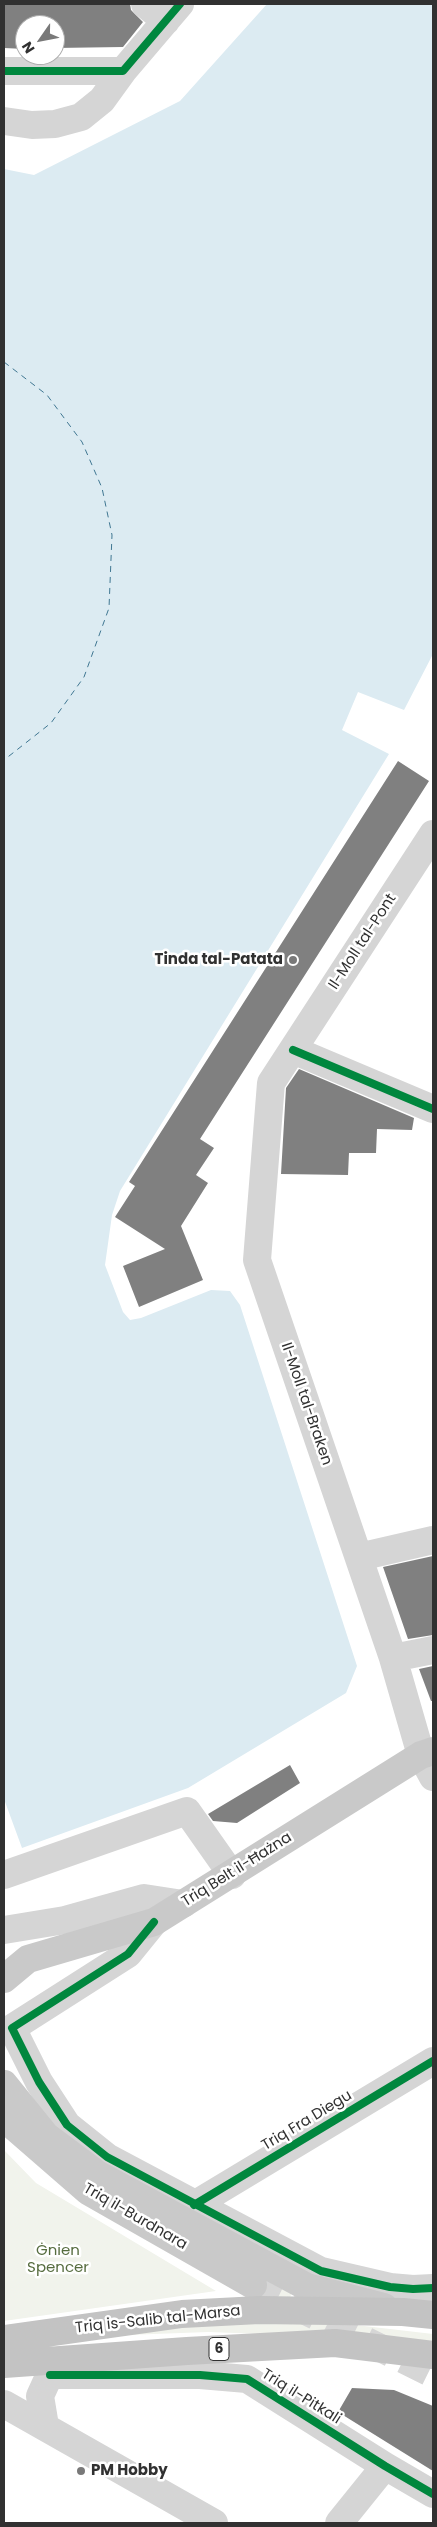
<!DOCTYPE html>
<meta charset="utf-8">
<style>
body{margin:0}
#map{position:relative;width:437px;height:2527px;overflow:hidden;background:#fff;font-family:Poppins,sans-serif}
canvas{display:block}
.frame{position:absolute;inset:0;border:5px solid #313131;pointer-events:none}
.north{position:absolute;left:15px;top:15px;width:50px;height:50px;box-sizing:border-box;background:#fff;border:1px solid #adadad;border-radius:50%;rotate:237deg;font-size:14px;font-weight:700;line-height:20px;text-align:center;color:#313131}
.north::after{content:'';display:block;margin:auto;width:18px;height:22px;background:#797979;clip-path:polygon(50% 0,100% 100%,50% 72%,0 100%)}
</style>
<div id="map">
<canvas width="437" height="2527"></canvas>
<div class="frame"></div>
<div class="north">N</div>
</div>
<script>
const context = document.querySelector('canvas').getContext('2d');
context.lineJoin = 'round';
function paint(path, color) {
  context.fillStyle = color;
  context.fill(path, 'evenodd');
}
function shape(rows) {
  const path = new Path2D();
  for (const r of rows) {
    path.moveTo(r[0], r[1]);
    for (let i = 2; i < r.length; i += 2) path.lineTo(r[i], r[i + 1]);
  }
  return path;
}
function trace(path, color, width, dash) {
  context.strokeStyle = color;
  context.lineWidth = width;
  context.lineCap = dash ? 'butt' : 'round';
  context.setLineDash(dash || []);
  context.stroke(path);
}
function label(font, color, halo, rows, align = 'center') {
  context.font = font + ' Poppins,sans-serif';
  context.lineWidth = 5;
  context.setLineDash([]);
  context.textBaseline = 'middle';
  context.strokeStyle = halo;
  context.fillStyle = color;
  for (const [text, x, y, turn = 0] of rows) {
    context.save();
    context.translate(x, y);
    context.rotate((+turn || 0) * Math.PI / 180);
    context.textAlign = isNaN(turn) ? turn : align;
    if (halo) context.strokeText(text, 0, 0);
    context.fillText(text, 0, 0);
    context.restore();
  }
}
paint(shape([
 [4,2150,36,2183,216,2291,4,2321],
 [259,2272,293,2291,290,2297,247,2296],
 [209,2321,347,2324,433,2334,433,2347,344,2337,208,2332,127,2335]
]), '#f1f3ec');
paint(shape([
 [267,4,433,4,433,654,404,710,358,692,342,730,389,754,120,1191,112,1215,105,1265,123,1312,130,1320,141,1318,211,1290,230,1291,240,1305,357,1666,346,1693,188,1788,22,1848,4,1799,4,169,34,175,180,101]
]), '#dcebf2');
trace(shape([
 [4,362,47,395,82,442,102,488,112,535,109,608,84,677,51,723,4,760]
]), '#407792', 1, [6, 5]);
paint(shape([
 [4,4,130,4,131,10,143,22,123,47,55,48,55,25,25,25,25,49,4,48],
 [398,761,429,781,200,1139,214,1148,196,1175,208,1183,181,1226,203,1280,139,1307,123,1266,165,1249,115,1217,135,1186,129,1182],
 [299,1069,414,1118,412,1130,377,1129,376,1153,349,1153,348,1175,281,1174,286,1088],
 [433,1556,433,1635,408,1639,383,1567],
 [433,1666,433,1701,431,1701,419,1669],
 [290,1765,300,1783,237,1823,213,1821,208,1814],
 [352,2388,394,2390,433,2406,433,2471,338,2412]
]), '#808080');
trace(shape([
 [253,2285,433,2374]
]), '#d6d6d6', 28, [28, 14]);
trace(shape([
 [145,4,166,21],
 [4,71,123,71,180,4],
 [4,121,32,125,55,124,81,117,102,100,123,71],
 [433,834,271,1083,257,1260,393,1658,421,1755,433,1777],
 [293,1050,433,1109],
 [359,1557,433,1540],
 [393,1658,433,1650],
 [4,1875,187,1811,232,1875],
 [154,1922,128,1954,12,2028,39,2082,67,2125,107,2157,321,2271,390,2287,413,2289,433,2288],
 [4,1930,65,1920,144,1898,183,1904],
 [194,2205,433,2061],
 [50,2375,200,2375,247,2379,385,2466,433,2494],
 [4,2404,214,2523],
 [45,2426,40,2396,56,2361],
 [339,2523,385,2466]
]), '#d5d5d5', 28);
trace(shape([
 [4,1979,28,1959,154,1922,421,1755,433,1751],
 [4,2084,46,2136,97,2174,307,2287,384,2307],
 [4,2118,88,2191,253,2285]
]), '#c9c9c9', 28);
trace(shape([
 [4,2339,182,2314,259,2310,403,2312,433,2315],
 [4,2364,187,2351,335,2343,433,2355]
]), '#c3c3c3', 28);
trace(shape([
 [4,71,123,71,180,4],
 [293,1050,433,1109],
 [154,1922,128,1954,12,2028,39,2082,67,2125,107,2157,321,2271,390,2287,413,2289,433,2288],
 [194,2205,433,2061],
 [50,2375,200,2375,247,2379,385,2466,433,2494]
]), '#00873e', 8);
for (const [x, y, r, color] of [
 [293,960,5,"#797979"],
 [81,2471,5,"#797979"]
]) {
  const dot = new Path2D();
  dot.arc(x, y, r, 0, 2 * Math.PI);
  context.fillStyle = color;
  context.fill(dot);
  trace(dot, '#fff', 2);
}
for (const [x, y, w] of [
 [219,2349,20]
]) {
  const box = new Path2D();
  box.roundRect(x - w / 2, y - 11.5, w, 23, 4);
  context.fillStyle = '#fff';
  context.fill(box);
  trace(box, '#313131', 1);
}
label('bold 14px', '#313131', null, [
 ["6",219,2349]
]);
label('15px', '#313131', '#fff', [
 ["Il-Moll tal-Pont",363,942,-57],
 ["Il-Moll tal-Braken",306,1404,71],
 ["Triq Belt il-Ħażna",237,1870,-32],
 ["Triq Fra Diegu",307,2121,-31],
 ["Triq il-Burdnara",135,2217,30],
 ["Triq is-Salib tal-Marsa",158,2320,-6],
 ["Triq il-Pitkali",301,2397,32]
]);
label('bold 15px', '#313131', '#fff', [
 ["Tinda tal-Patata",283,960],
 ["PM Hobby",91,2471,"left"]
], 'right');
label('15px', '#566c3f', '#fff', [
 ["Ġnien",58,2251],
 ["Spencer",58,2268]
]);
</script>
